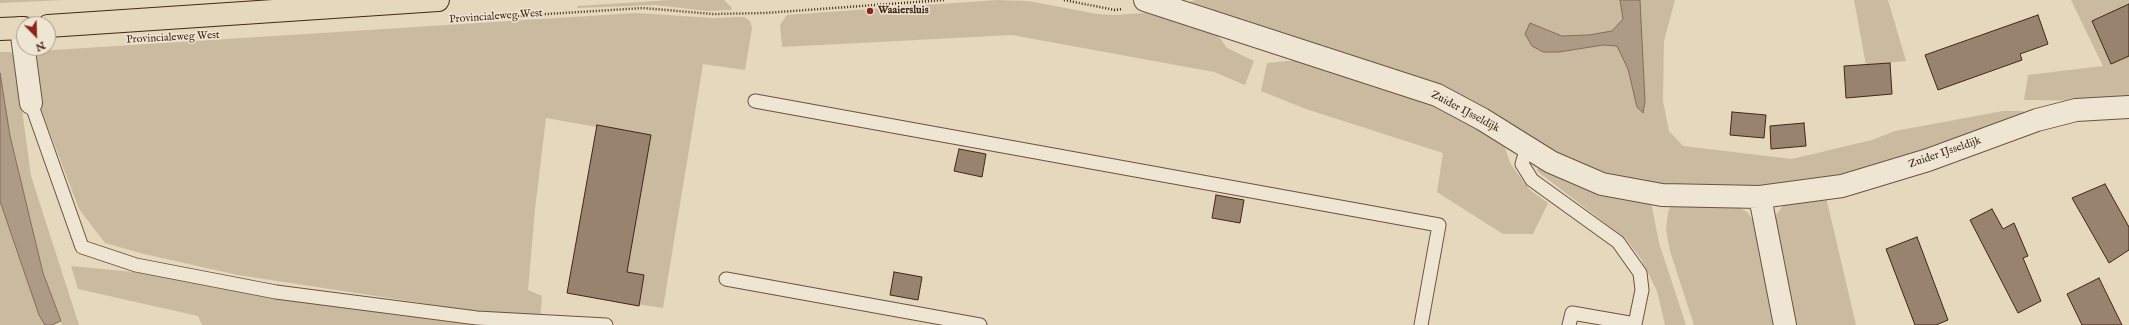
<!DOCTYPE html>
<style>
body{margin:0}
#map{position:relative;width:2129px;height:325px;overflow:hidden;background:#e5d8bc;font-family:"IM FELL English",serif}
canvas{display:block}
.north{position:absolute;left:16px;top:16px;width:40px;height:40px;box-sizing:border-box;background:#eee6d3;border:1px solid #aa9989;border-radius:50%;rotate:157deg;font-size:11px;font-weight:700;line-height:16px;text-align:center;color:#432619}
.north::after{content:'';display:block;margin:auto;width:14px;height:18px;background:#8f2418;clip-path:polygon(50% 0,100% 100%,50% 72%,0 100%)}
</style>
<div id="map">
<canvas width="2129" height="325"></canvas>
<div class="north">N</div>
</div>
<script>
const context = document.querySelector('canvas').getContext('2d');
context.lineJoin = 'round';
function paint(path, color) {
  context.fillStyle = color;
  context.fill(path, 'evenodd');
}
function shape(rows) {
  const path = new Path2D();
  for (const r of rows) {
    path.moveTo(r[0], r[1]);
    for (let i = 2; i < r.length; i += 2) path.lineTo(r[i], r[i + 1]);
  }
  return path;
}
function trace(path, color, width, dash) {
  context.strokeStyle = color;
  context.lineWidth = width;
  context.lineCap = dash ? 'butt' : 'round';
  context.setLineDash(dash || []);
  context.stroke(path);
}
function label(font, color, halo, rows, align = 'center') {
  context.font = font + ' "IM FELL English",serif';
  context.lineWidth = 3;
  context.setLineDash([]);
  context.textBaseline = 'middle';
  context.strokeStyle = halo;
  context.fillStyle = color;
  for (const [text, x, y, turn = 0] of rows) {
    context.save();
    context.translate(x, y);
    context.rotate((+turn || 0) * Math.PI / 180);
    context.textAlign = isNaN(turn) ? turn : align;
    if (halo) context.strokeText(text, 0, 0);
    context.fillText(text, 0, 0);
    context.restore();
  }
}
paint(shape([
 [0,0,65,0,0,3],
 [670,0,724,0,732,8,731,10,707,11,655,5,578,8,577,6],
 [997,0,1028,1,1097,14,1114,15,1145,13,1211,31,1220,38,1227,48,1254,61,1245,85,1214,72,1012,35,782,47,780,25,787,15],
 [1195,0,1620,0,1623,19,1612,31,1589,35,1562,36,1530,23,1559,52,1603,45,1617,46,1628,69,1637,107,1642,113,1645,101,1640,0,1675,0,1664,41,1663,101,1669,131,1683,146,1792,159,1872,140,1895,131,2003,111,2023,111,2025,114,1916,157,1831,180,1792,186,1665,189,1572,165,1539,142,1189,5,1189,2],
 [1854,0,1888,0,1906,61,1866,65],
 [2071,0,2129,0,2129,101,2024,100,2028,75,2103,66],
 [636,13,713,18,744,17,750,21,752,28,745,70,703,64,663,308,617,301,647,136,546,118,535,209,528,290,542,296,540,321,238,275,144,254,105,243,79,209,41,109,32,80,32,54,38,51],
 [0,52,11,52,15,58,31,176,79,325,62,325,43,273,10,136,0,73],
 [1311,59,1414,94,1503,142,1510,163,1518,174,1530,190,1548,203,1533,234,1503,234,1437,192,1443,153,1306,109,1261,91,1267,63],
 [1543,166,1651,202,1659,243,1686,325,1665,325,1657,291,1641,259,1625,238,1537,171,1538,167],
 [1825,193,1856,325,1789,325,1772,232,1775,216,1783,206,1792,202],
 [0,201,39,315,45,325,0,325],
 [1736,205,1747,212,1759,229,1777,325,1694,325,1670,251,1666,230,1668,212,1671,206],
 [71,266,175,276,234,290,476,325,202,325,198,316,78,289]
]), '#c9baa0');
const water = shape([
 [1620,0,1640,0,1645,101,1643,113,1637,107,1628,69,1617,46,1603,45,1559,52,1543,52,1532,46,1525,34,1530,23,1562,36,1589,35,1612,31,1623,19,1620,0],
 [0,73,10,136,43,273,61,321,52,325,45,325,39,315,0,201,0,73]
]);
paint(water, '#ae9b85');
trace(water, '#836c5a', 1);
const building = shape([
 [2129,4,2129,56,2111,64,2092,21,2129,4],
 [2038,15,2048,44,2020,54,2022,60,1938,90,1925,55,2038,15],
 [1890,63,1892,94,1846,98,1844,66,1890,63],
 [1732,112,1766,115,1764,138,1730,135,1732,112],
 [1804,123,1806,146,1771,149,1770,126,1804,123],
 [597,125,651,135,627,272,644,275,639,306,567,293,597,125],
 [959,149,986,154,982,177,954,171,959,149],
 [2105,184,2129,227,2129,250,2109,263,2072,198,2105,184],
 [1216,195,1244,200,1240,223,1212,218,1216,195],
 [1992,209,2003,229,2014,223,2028,256,2023,258,2041,301,2018,313,1970,220,1992,209],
 [1917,237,1948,320,1936,325,1915,325,1886,249,1917,237],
 [894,272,922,277,918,300,890,295,894,272],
 [2099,278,2122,325,2082,325,2067,294,2099,278]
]);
paint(building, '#97836e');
trace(building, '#432619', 1);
const lane = shape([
 [755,101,1439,225,1421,325],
 [31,103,82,247,136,265,276,292,477,318,606,325],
 [1527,147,1522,164,1532,180,1618,242,1640,273,1642,290,1635,324,1572,313,1569,325],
 [726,279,980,325]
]);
const street = shape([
 [1145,0,1437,95,1482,119,1551,162,1602,184,1662,195,1760,197,1842,186,1928,160,2037,120,2076,110,2129,107],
 [21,28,31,103],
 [1760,197,1785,325]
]);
const primary = shape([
 [48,26,438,0],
 [0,29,24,28]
]);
trace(lane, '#6c5242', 15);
trace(street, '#6c5242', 24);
trace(primary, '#432619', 24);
trace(shape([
 [1064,0,1115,10,1122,9],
 [452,20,643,8,713,14,765,13,944,0]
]), '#432619', 2.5, [1, 2]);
trace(lane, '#eee6d3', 13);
trace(street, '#eee6d3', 22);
trace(primary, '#e5d8bc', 22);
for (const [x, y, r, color] of [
 [870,11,4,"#8f2418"]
]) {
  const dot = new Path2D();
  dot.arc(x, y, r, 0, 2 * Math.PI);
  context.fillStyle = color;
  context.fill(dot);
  trace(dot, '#eee6d3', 1.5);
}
label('bold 11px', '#432619', '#eee6d3', [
 ["Waaiersluis",878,11]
], 'left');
label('11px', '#432619', '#eee6d3', [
 ["Provincialeweg West",496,17,-4],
 ["Provincialeweg West",173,38,-3],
 ["Zuider IJsseldijk",1465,112,28],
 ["Zuider IJsseldijk",1945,153,-19]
]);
</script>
